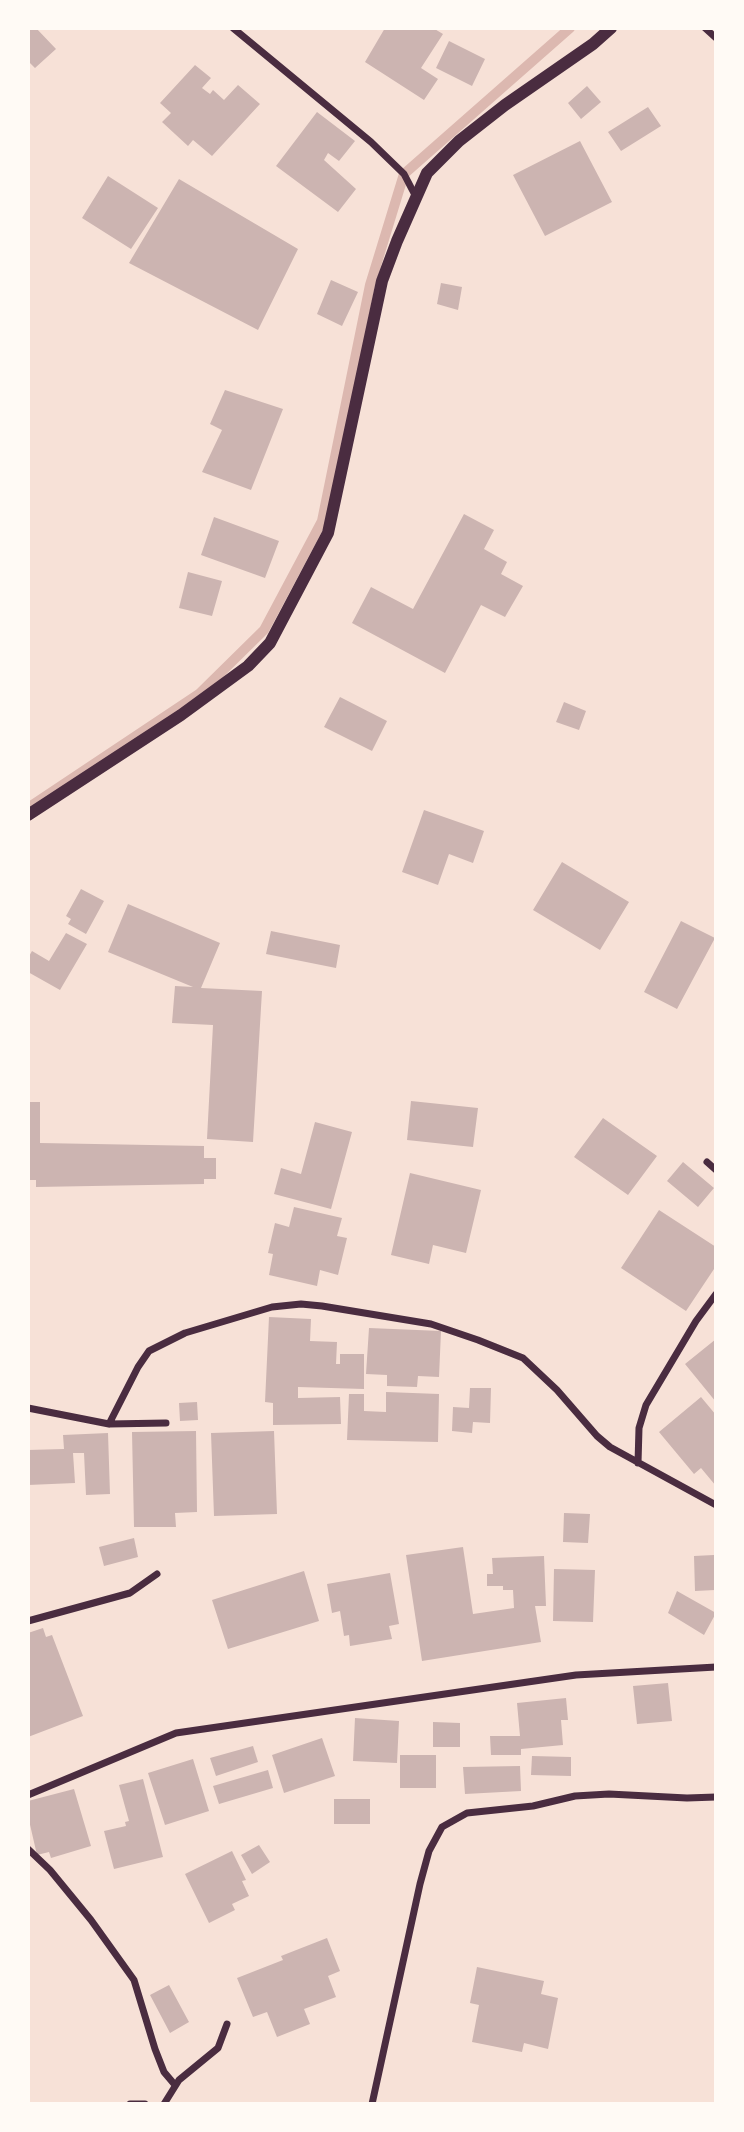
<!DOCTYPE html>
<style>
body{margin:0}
#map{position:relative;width:744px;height:2132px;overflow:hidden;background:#f7e1d7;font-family:"DejaVu Sans",sans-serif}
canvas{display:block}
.frame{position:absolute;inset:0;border:30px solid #fffaf5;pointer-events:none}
</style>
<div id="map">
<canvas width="744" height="2132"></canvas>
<div class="frame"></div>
</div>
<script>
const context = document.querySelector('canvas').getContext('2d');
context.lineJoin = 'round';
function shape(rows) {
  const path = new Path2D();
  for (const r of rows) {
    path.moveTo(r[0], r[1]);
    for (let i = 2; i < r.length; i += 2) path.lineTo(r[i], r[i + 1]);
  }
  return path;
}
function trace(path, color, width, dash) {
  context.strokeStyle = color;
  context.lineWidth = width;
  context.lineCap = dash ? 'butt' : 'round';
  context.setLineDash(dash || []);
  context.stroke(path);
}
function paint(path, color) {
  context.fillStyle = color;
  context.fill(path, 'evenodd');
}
trace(shape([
 [28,808,199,694,264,630,322,521,370,285,404,174,570,28]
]), '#dcb8b0', 10);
paint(shape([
 [28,28,36,28,56,49,35,68,28,61],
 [385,28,433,28,443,34,421,68,438,79,424,100,365,62],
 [449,41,485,59,472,86,436,68],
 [195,65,211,78,202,88,210,94,213,90,224,100,238,85,260,104,212,156,193,140,188,146,162,122,171,113,160,103],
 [587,86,601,102,581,119,568,103],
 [648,107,661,126,621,151,608,132],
 [317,112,355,141,339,161,328,153,324,160,356,189,338,212,276,166],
 [580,141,612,202,545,236,513,175],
 [108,176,158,208,131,249,82,218],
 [179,179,298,249,258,330,129,263],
 [331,280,358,292,342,326,317,314],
 [441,283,462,287,458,310,437,304],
 [225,390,283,409,251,490,202,472,222,430,210,424],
 [464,514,494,530,484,549,507,562,501,574,523,586,505,617,481,605,445,673,352,623,371,587,413,609],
 [214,517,279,541,265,578,201,555],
 [188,572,222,581,212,616,179,608],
 [340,697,387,721,372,751,324,727],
 [564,702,586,711,579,730,556,722],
 [424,810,484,831,473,863,449,854,438,885,402,872],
 [562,862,629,902,600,950,533,910],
 [81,889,104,901,86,934,68,924,71,919,66,916],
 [128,904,220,943,201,988,262,991,253,1142,207,1139,213,1025,172,1023,175,986,193,987,108,952],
 [681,921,715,938,677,1009,644,992],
 [271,931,340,945,336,968,266,954],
 [66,933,87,944,60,990,28,972,28,958,32,951,49,961],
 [411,1101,478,1108,473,1147,407,1140],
 [28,1102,40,1102,40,1143,204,1146,204,1158,216,1158,216,1179,204,1179,204,1184,36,1187,36,1180,28,1180],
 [603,1118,657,1156,628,1195,574,1157],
 [315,1122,352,1132,331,1209,274,1194,281,1168,301,1174],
 [683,1162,714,1188,698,1207,667,1181],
 [410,1173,481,1190,466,1253,433,1245,429,1264,391,1255],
 [294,1207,342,1218,337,1236,347,1238,338,1275,320,1270,317,1286,269,1275,273,1254,268,1253,275,1223,289,1227],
 [659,1210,716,1247,716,1266,686,1311,621,1268],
 [269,1317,311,1319,310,1341,337,1342,336,1364,340,1364,340,1354,364,1354,364,1389,298,1387,298,1398,340,1397,341,1424,273,1425,273,1403,265,1402],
 [369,1328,441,1331,439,1377,418,1376,417,1387,387,1386,387,1375,366,1374],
 [716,1339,716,1402,685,1364],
 [470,1388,491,1388,490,1423,473,1422,472,1433,452,1431,453,1407,469,1408],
 [386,1392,439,1394,438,1442,347,1440,349,1394,364,1394,364,1411,386,1412],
 [701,1397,716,1415,716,1486,701,1468,694,1474,659,1432],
 [197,1402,198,1420,180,1421,179,1403],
 [196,1431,197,1512,175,1513,176,1527,134,1527,132,1432],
 [274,1431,277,1514,214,1516,211,1433],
 [108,1433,110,1494,86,1495,84,1453,73,1453,75,1483,28,1485,28,1450,64,1449,63,1435],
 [564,1513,590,1514,588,1543,563,1542],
 [134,1538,138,1557,104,1566,99,1547],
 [463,1547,473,1614,514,1608,513,1590,503,1590,503,1586,487,1586,487,1574,493,1574,492,1558,544,1556,546,1606,535,1606,541,1642,422,1661,406,1555],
 [714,1555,715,1590,695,1591,694,1556],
 [554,1569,595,1570,593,1622,553,1621],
 [304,1571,319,1621,228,1649,212,1600],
 [390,1573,399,1624,389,1626,392,1639,350,1646,349,1635,344,1636,340,1611,332,1613,327,1584],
 [677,1591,716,1613,704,1635,668,1613],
 [43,1628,46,1637,52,1635,83,1716,28,1737,28,1633],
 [668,1683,672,1721,637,1724,633,1686],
 [566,1698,568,1720,561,1720,563,1745,521,1749,521,1755,491,1755,490,1736,520,1736,517,1703],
 [355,1718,399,1721,397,1763,353,1761],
 [433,1722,460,1723,460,1747,433,1747],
 [322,1738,335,1776,284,1793,272,1755],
 [253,1746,258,1762,216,1776,210,1758],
 [400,1755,436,1755,436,1788,400,1788],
 [532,1756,571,1757,571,1776,531,1775],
 [193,1759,209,1811,165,1825,148,1773],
 [520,1766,521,1791,465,1794,463,1767],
 [268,1770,273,1788,219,1804,213,1786],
 [143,1779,163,1857,114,1869,104,1831,126,1826,125,1822,129,1821,119,1785],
 [74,1789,91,1846,51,1858,49,1852,37,1855,28,1816,28,1801],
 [334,1799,370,1799,370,1824,334,1824],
 [259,1845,270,1862,252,1874,241,1855],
 [232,1851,246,1880,242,1881,249,1896,232,1904,235,1910,209,1923,185,1874],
 [327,1938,340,1971,328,1976,336,1997,304,2009,310,2024,277,2037,267,2012,253,2017,237,1978,283,1960,281,1956],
 [477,1967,544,1981,541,1994,558,1998,548,2049,524,2043,522,2052,472,2042,479,2005,470,2003],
 [169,1985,189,2022,170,2033,150,1995]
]), '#ccb4b1');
trace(shape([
 [233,28,371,142,404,174,416,197],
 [705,28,716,38],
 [707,1162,716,1170],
 [28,1408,109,1424,166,1423],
 [109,1424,138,1367,149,1351,185,1333,272,1307,301,1304,322,1306,431,1324,478,1340,523,1358,557,1390,597,1436,610,1447,716,1505],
 [638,1463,639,1428,646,1405,696,1321,716,1294],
 [28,1621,130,1593,157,1574],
 [28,1795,176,1733,576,1675,716,1667],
 [28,1849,50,1870,91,1920,134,1980,155,2049,164,2072,175,2085],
 [130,2104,145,2104],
 [164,2104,179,2080,218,2048,227,2024],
 [372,2104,420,1884,429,1851,442,1827,467,1813,533,1806,575,1796,609,1794,687,1798,716,1797]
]), '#4a2c40', 7);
trace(shape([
 [28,815,181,715,248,666,270,643,328,533,382,281,397,241,427,173,459,141,505,105,593,44,611,28]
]), '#4a2c40', 12);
</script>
